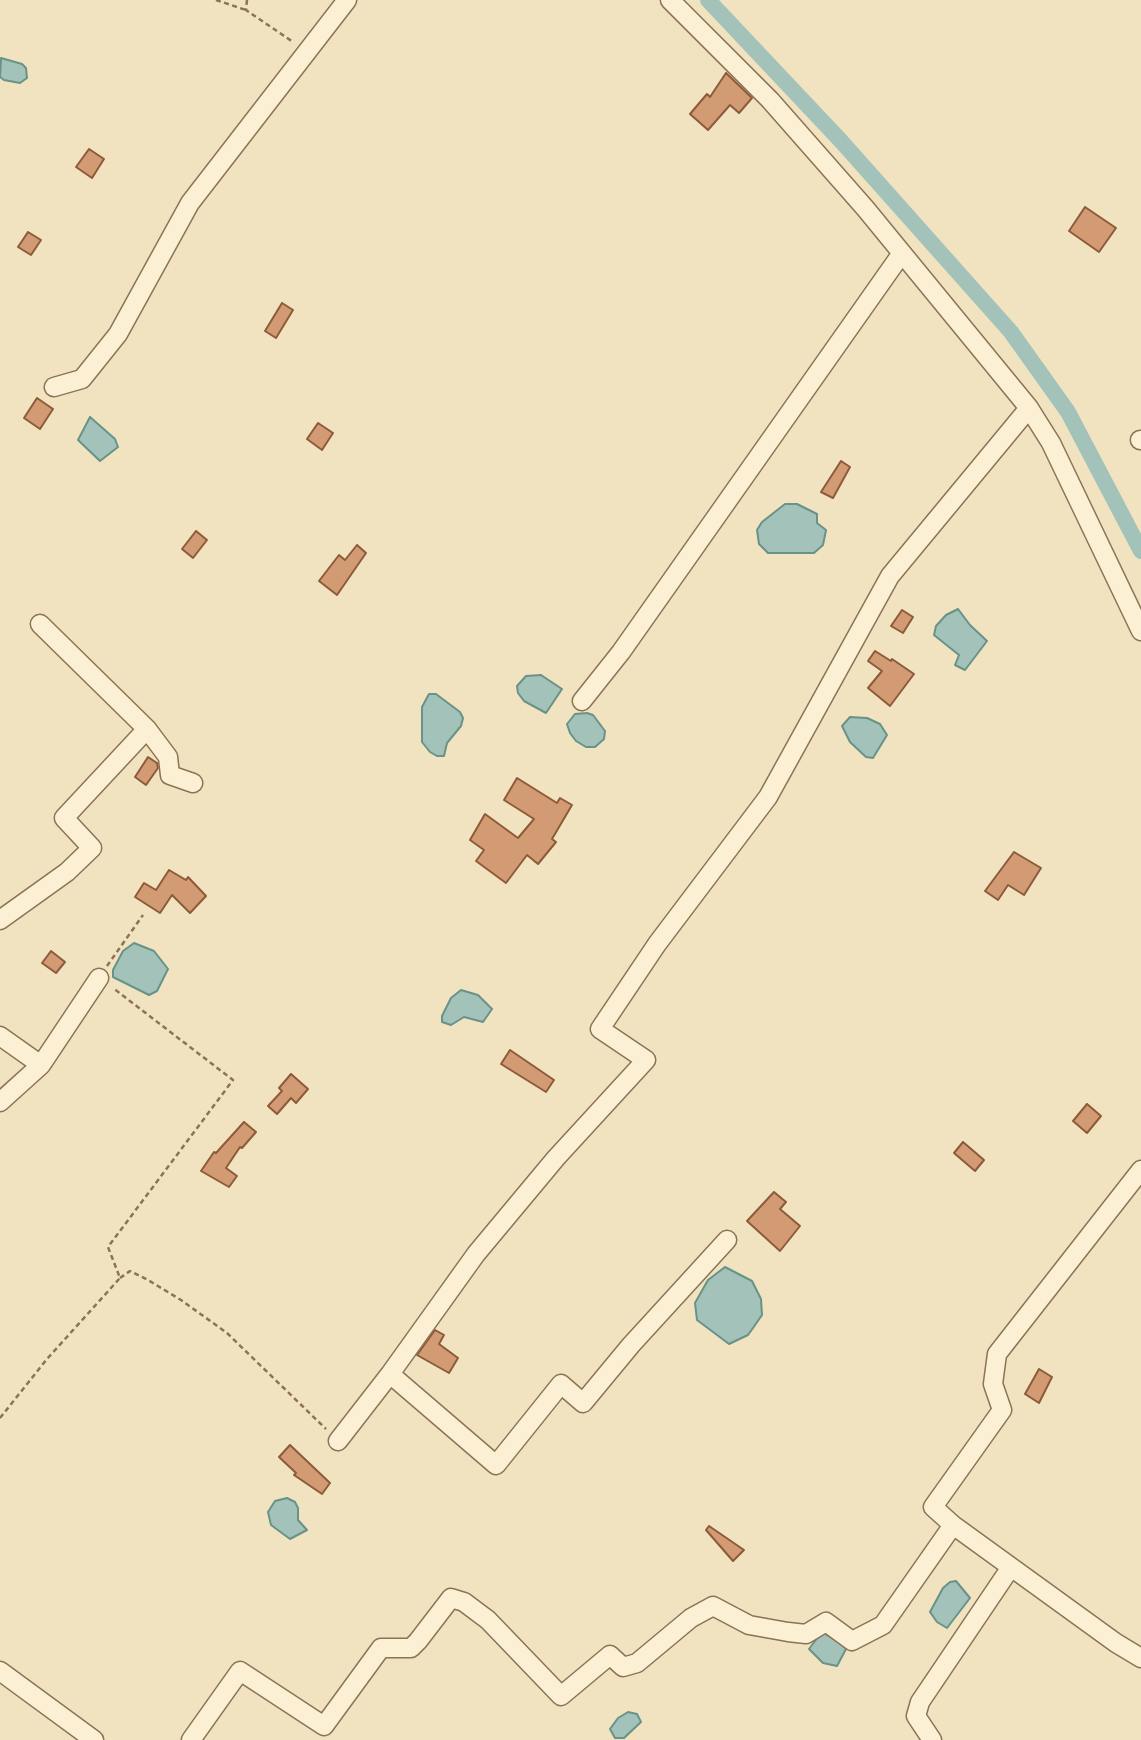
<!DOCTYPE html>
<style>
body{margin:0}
canvas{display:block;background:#f1e3c0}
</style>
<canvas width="1141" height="1740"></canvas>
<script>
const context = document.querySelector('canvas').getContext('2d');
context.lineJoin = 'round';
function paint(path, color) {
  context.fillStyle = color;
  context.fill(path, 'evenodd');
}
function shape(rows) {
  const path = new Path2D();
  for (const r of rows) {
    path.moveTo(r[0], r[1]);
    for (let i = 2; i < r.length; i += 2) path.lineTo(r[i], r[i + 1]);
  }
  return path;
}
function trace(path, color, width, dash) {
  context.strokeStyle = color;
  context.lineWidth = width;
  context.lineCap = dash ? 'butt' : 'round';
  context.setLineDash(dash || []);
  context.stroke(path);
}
const water = shape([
 [1,58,22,64,26,68,27,78,20,83,4,80,0,77,1,58],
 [90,417,115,439,118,447,100,461,78,440,90,417],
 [785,504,797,504,817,514,817,523,826,530,823,545,814,553,768,553,759,544,757,530,762,522,785,504],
 [958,609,970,625,987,641,965,670,955,665,959,655,934,635,936,626,946,615,958,609],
 [541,675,562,689,546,713,524,701,518,693,517,686,526,676,541,675],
 [429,694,436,694,460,712,463,718,461,726,447,743,444,756,437,756,430,752,422,742,422,707,429,694],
 [587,713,593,715,605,731,604,739,595,747,586,747,576,741,570,733,567,724,575,714,587,713],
 [850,717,867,718,880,724,887,735,873,758,866,757,850,742,842,726,850,717],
 [134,943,154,951,168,969,157,991,149,995,113,977,113,970,123,951,134,943],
 [461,990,478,995,492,1009,483,1022,464,1017,451,1025,442,1022,442,1016,451,998,461,990],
 [725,1267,752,1281,761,1299,762,1315,753,1328,748,1335,729,1344,697,1320,695,1303,708,1280,725,1267],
 [287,1498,295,1502,298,1508,298,1520,307,1530,290,1539,271,1525,268,1512,275,1501,287,1498],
 [956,1581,970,1598,947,1628,937,1622,930,1612,943,1588,950,1582,956,1581],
 [824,1633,844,1645,846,1649,837,1666,823,1663,809,1649,818,1637,824,1633],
 [628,1712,637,1714,641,1722,624,1738,615,1738,610,1729,618,1718,628,1712]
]);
paint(water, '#a3c3ba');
trace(water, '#699288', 2);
trace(shape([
 [708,0,841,141,1011,332,1068,412,1141,551]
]), '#a3c3ba', 16);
const building = shape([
 [726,73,752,98,739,113,730,105,708,130,690,114,707,94,710,97,726,73],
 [89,149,104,159,92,178,76,167,89,149],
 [1085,207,1116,228,1099,252,1069,231,1085,207],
 [28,232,41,240,31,255,18,247,28,232],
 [282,303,293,310,276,338,265,331,282,303],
 [37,398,53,409,40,429,24,418,37,398],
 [318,423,333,433,322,450,307,439,318,423],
 [841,461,850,467,833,498,821,492,841,461],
 [196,531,207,540,193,558,182,549,196,531],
 [357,545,366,553,337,595,319,581,339,555,345,560,357,545],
 [902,610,913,617,903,633,891,626,902,610],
 [875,651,891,661,892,659,914,674,890,706,868,688,882,671,868,661,875,651],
 [148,757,157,763,158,768,146,785,135,777,148,757],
 [517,778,557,803,560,798,572,805,552,839,556,842,538,864,527,855,506,883,476,861,484,850,470,840,485,814,518,838,534,819,504,800,517,778],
 [1014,852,1041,868,1024,895,1008,885,998,900,985,891,1014,852],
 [169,870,186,880,188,877,206,896,190,913,172,895,160,913,135,897,144,883,156,890,169,870],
 [51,951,65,962,56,973,42,963,51,951],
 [510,1050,554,1080,546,1092,501,1064,510,1050],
 [291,1074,308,1089,296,1103,291,1098,277,1114,268,1106,282,1091,279,1088,291,1074],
 [1087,1104,1101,1116,1087,1133,1073,1121,1087,1104],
 [244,1122,256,1132,242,1148,240,1147,226,1168,237,1176,229,1187,201,1171,214,1152,216,1153,244,1122],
 [963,1142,984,1160,975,1171,954,1153,963,1142],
 [774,1192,786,1202,780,1209,800,1226,780,1251,747,1221,774,1192],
 [435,1330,444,1335,439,1344,458,1358,449,1373,417,1355,435,1330],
 [1039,1369,1052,1377,1039,1403,1025,1394,1039,1369],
 [290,1445,330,1483,322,1494,294,1475,296,1473,279,1457,290,1445],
 [709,1526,744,1550,733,1561,706,1530,709,1526]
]);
paint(building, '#d39b73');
trace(building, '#8d5b3a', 2);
const street = shape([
 [670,0,770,100,865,208,1029,408,1051,443,1141,631],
 [54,387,82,379,118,334,190,203,347,0],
 [1140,440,1141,440],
 [40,624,147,729,168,757,170,775,193,783],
 [582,701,621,652,902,253],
 [0,920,67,872,92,848,64,818,147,729],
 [0,1036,41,1065,99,978],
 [0,1102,41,1065],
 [390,1374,496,1465,561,1384,583,1403,631,1345,727,1240],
 [338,1441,390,1374,476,1254,556,1158,646,1060,600,1029,657,944,768,797,890,576,1029,408],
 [953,1525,1116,1643,1141,1658],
 [0,1671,94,1740],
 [191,1740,240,1671,324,1726,381,1648,411,1648,418,1641,451,1598,464,1602,488,1620,561,1696,610,1655,623,1667,637,1663,691,1618,713,1606,749,1625,788,1632,806,1634,826,1622,852,1641,883,1625,953,1525,933,1507,1002,1410,993,1384,997,1354,1141,1170],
 [932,1740,916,1716,920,1702,1011,1567]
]);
trace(street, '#8c7356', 21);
trace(shape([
 [216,0,246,10],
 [247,0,246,10,293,42],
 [107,966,143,915],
 [120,1278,130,1271,148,1280,181,1300,227,1333,326,1429],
 [0,1418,47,1359,120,1278,108,1247,233,1080,113,988]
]), '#8c7356', 2.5, [5, 3.5]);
trace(street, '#fbf0d4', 18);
</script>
